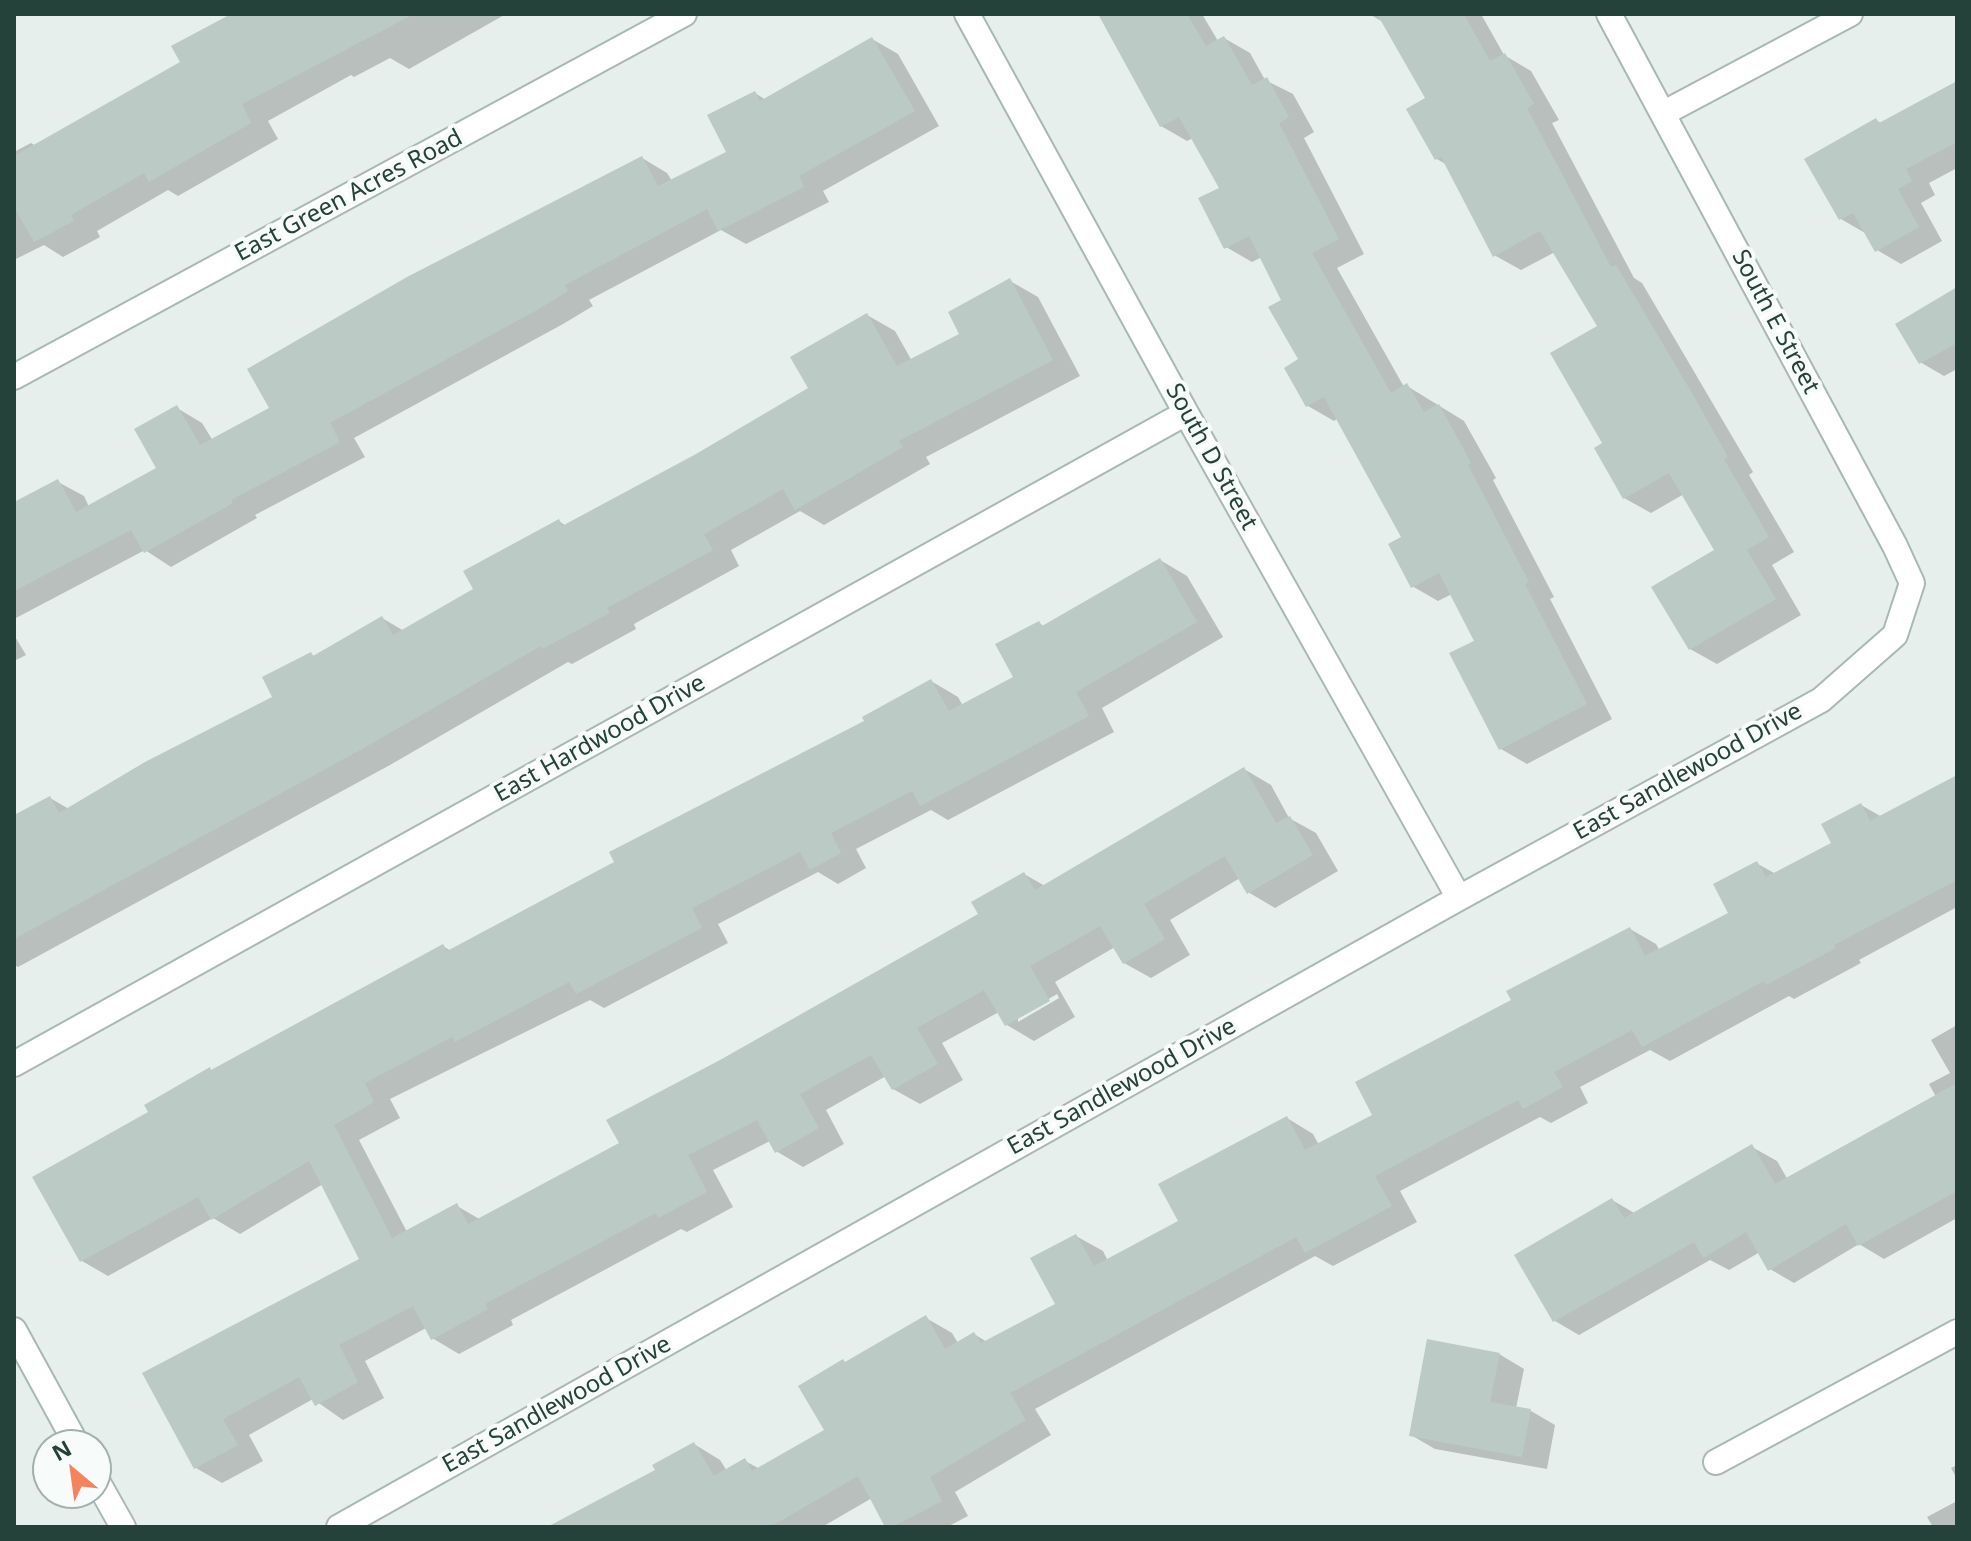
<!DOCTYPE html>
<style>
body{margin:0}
#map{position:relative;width:1971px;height:1541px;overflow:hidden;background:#e6efeb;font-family:"Noto Sans",sans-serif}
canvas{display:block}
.frame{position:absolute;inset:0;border:16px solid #24423a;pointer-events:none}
.north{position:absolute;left:32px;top:1429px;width:80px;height:80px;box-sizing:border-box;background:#f7fbf9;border:2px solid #a3b1ad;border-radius:50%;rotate:331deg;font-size:22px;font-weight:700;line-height:32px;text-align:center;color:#24423a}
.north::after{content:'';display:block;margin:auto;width:28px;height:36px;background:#f4845f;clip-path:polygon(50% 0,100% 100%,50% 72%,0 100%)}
</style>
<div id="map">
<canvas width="1971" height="1541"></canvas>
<div class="frame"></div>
<div class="north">N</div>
</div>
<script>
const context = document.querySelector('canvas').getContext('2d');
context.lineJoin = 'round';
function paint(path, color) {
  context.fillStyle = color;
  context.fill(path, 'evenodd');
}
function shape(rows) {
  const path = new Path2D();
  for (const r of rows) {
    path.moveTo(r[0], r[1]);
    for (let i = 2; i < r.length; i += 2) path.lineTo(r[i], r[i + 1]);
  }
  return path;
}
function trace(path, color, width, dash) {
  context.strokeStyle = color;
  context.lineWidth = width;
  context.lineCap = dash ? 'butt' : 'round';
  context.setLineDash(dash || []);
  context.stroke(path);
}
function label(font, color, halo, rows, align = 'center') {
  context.font = font + ' "Noto Sans",sans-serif';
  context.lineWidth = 8;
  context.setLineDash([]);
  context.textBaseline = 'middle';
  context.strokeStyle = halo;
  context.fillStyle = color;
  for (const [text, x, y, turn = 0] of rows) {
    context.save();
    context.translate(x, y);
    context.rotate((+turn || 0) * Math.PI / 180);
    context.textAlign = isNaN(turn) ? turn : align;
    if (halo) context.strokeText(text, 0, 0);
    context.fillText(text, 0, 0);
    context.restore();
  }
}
paint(shape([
 [235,14,506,14,409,69,390,58,354,77,351,75,268,121,278,139,178,196,168,190,97,231,100,237,63,257,44,245,14,260,14,152,31,143,36,146,183,63],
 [1101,14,1202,14,1218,41,1224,38,1250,53,1265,80,1293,94,1314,132,1304,138,1364,254,1337,268,1404,387,1407,386,1464,421,1496,478,1493,480,1554,597,1550,599,1612,719,1527,764,1501,749,1477,642,1452,594,1438,601,1412,586,1404,538,1338,418,1334,421,1308,406,1301,360,1284,301,1262,257,1252,262,1226,247,1222,189,1193,138,1187,141,1161,126],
 [1369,14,1481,14,1504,55,1531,71,1559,120,1552,123,1634,278,1642,283,1753,472,1749,475,1794,552,1772,565,1801,615,1717,664,1690,649,1717,551,1684,494,1651,513,1624,498,1605,444,1600,327,1555,252,1521,270,1494,255,1447,165,1437,159,1428,99,1385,23],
 [872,39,898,54,939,126,823,191,829,202,746,244,721,230,589,300,593,306,563,324,354,438,365,457,255,515,257,518,171,567,145,550,14,619,14,505,58,482,84,496,89,507,159,468,177,408,202,423,213,441,272,409,642,158,667,173,672,181,728,153,755,93,766,100],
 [1957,83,1957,168,1929,183,1935,195,1921,203,1942,241,1901,264,1877,250,1865,233,1841,219,1876,120,1882,124],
 [1010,281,1038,297,1080,376,926,457,930,464,824,525,800,511,731,550,739,566,634,624,636,629,572,664,568,662,390,765,18,967,14,965,14,817,50,798,69,809,275,698,311,654,315,657,382,618,404,631,475,590,559,521,566,526,697,456,811,388,867,315,895,331,912,361,962,335],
 [1957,290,1957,369,1944,376,1920,362],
 [1160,560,1187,576,1223,637,1102,708,1114,732,948,820,931,810,856,849,866,868,838,884,818,872,718,924,728,943,604,1008,590,1000,390,1099,400,1118,359,1140,407,1232,457,1206,481,1220,621,1143,721,1062,981,915,1024,874,1045,886,1244,769,1271,785,1289,818,1316,833,1338,871,1275,908,1248,892,1240,878,1170,920,1190,955,1151,978,1124,963,1115,947,1055,982,1075,1017,1034,1041,1007,1025,999,1012,942,1043,963,1080,920,1104,893,1089,886,1076,826,1110,844,1144,803,1167,776,1151,770,1141,713,1170,733,1207,687,1232,681,1229,511,1320,513,1325,459,1354,432,1338,426,1328,365,1361,384,1398,343,1420,313,1399,249,1435,263,1461,222,1483,196,1468,145,1374,362,1259,323,1184,240,1234,213,1218,108,1276,82,1261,151,1113,213,1072,443,946,451,951,616,863,867,722,931,681,958,697,963,706,1015,678,1039,623,1045,627],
 [1057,994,1059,998,1018,1022,1018,1017],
 [14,635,26,655,14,661],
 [1957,778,1957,907,1859,960,1861,963,1794,999,1789,996,1670,1061,1650,1050,1580,1087,1588,1103,1551,1123,1540,1117,1400,1191,1417,1222,1333,1266,1315,1256,1035,1409,1051,1435,955,1492,968,1516,947,1527,887,1527,872,1498,822,1527,551,1527,657,1471,694,1444,720,1460,727,1471,745,1461,760,1469,826,1430,926,1318,952,1333,958,1343,974,1334,987,1342,1058,1305,1076,1236,1103,1251,1108,1261,1181,1222,1287,1118,1313,1134,1319,1145,1375,1115,1514,1000,1630,929,1656,944,1660,951,1730,914,1756,863,1776,874,1834,844,1861,805,1882,817],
 [1957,1025,1957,1218,1884,1259,1859,1244,1794,1283,1770,1269,1760,1252,1729,1270,1710,1260,1579,1335,1555,1321,1612,1200,1636,1214,1752,1147,1777,1161,1788,1180,1936,1097,1929,1084,1950,1073,1931,1040],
 [1499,1354,1524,1369,1516,1408,1531,1411,1555,1425,1547,1469,1435,1449,1411,1435],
 [1957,1465,1957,1479,1951,1468],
 [1957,1501,1957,1527,1933,1527,1927,1517]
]), '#0003');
paint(shape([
 [231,14,414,14,242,104,251,123,149,182,144,173,71,215,74,221,34,242,14,207,14,156,180,62,171,46],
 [1098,14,1187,14,1206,46,1224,36,1252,85,1267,77,1289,117,1279,123,1339,239,1312,253,1391,393,1407,383,1424,412,1439,404,1471,463,1468,465,1529,582,1525,584,1587,704,1499,750,1449,653,1474,641,1439,573,1411,588,1388,544,1401,537,1324,397,1306,407,1284,368,1298,359,1268,307,1281,300,1249,236,1224,249,1198,198,1219,188,1179,117,1160,127],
 [1377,14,1464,14,1490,61,1505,53,1534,104,1527,108,1611,267,1616,265,1692,393,1728,457,1724,459,1769,537,1747,550,1776,599,1689,650,1651,587,1714,550,1669,473,1623,499,1594,448,1602,443,1550,353,1597,326,1540,231,1493,257,1441,157,1435,160,1406,109,1425,98],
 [872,37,915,111,799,176,804,187,718,231,707,209,565,285,568,291,537,310,330,423,340,442,231,500,233,503,144,553,131,530,14,591,14,502,58,479,76,512,156,468,134,429,177,405,200,445,269,408,247,369,407,277,642,156,658,186,726,152,707,115,755,91,760,101],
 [1957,81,1957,142,1906,169,1912,181,1898,189,1919,227,1875,252,1853,213,1839,220,1804,159,1876,118,1879,123],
 [1010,278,1053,360,899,441,903,447,795,510,783,489,704,534,713,550,607,608,610,613,542,649,541,646,362,749,14,939,14,815,50,796,59,813,145,762,272,697,262,677,311,652,313,656,382,616,393,635,473,589,463,571,559,519,562,526,696,454,808,388,790,357,867,313,897,366,959,334,948,312],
 [1957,287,1957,343,1919,364,1895,324],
 [1160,558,1197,622,1076,692,1089,716,920,806,912,791,831,833,841,853,810,870,800,852,692,908,702,928,576,994,569,982,455,1042,452,1037,365,1083,374,1102,334,1125,392,1238,457,1203,468,1224,619,1143,606,1120,720,1060,978,914,971,902,1024,872,1035,890,1244,767,1276,823,1290,816,1313,855,1247,894,1225,856,1144,904,1165,939,1123,964,1100,926,1030,966,1050,1001,1005,1026,984,990,917,1028,938,1064,892,1090,871,1055,800,1094,819,1128,775,1153,757,1120,688,1155,707,1192,658,1218,656,1213,485,1304,488,1309,431,1340,413,1306,339,1345,358,1382,315,1406,299,1377,223,1419,238,1445,194,1469,142,1373,359,1259,309,1161,211,1220,198,1197,80,1262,32,1177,148,1112,144,1105,210,1067,211,1070,443,944,447,951,614,862,609,852,864,721,862,717,931,679,949,711,1013,677,995,644,1039,621,1042,626],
 [1957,775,1957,880,1834,945,1836,948,1766,985,1764,981,1642,1047,1632,1030,1554,1072,1563,1087,1523,1109,1518,1100,1375,1176,1392,1206,1305,1253,1296,1237,1010,1393,1026,1420,930,1477,942,1501,892,1527,885,1527,858,1476,770,1527,547,1527,655,1470,652,1465,694,1442,714,1476,745,1458,752,1471,824,1430,798,1386,843,1359,845,1362,926,1315,945,1349,974,1332,981,1343,1055,1304,1030,1258,1076,1234,1094,1266,1178,1221,1158,1184,1287,1116,1305,1150,1372,1115,1355,1082,1511,1000,1506,991,1630,927,1645,956,1728,913,1713,884,1757,861,1766,877,1831,843,1821,824,1861,803,1870,821],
 [1957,1083,1957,1191,1858,1246,1846,1224,1768,1271,1746,1232,1703,1258,1694,1242,1553,1322,1514,1255,1612,1198,1624,1218,1752,1144,1775,1184],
 [1427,1339,1500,1353,1490,1402,1531,1409,1522,1457,1409,1436]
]), '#bbcac4');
const minor = shape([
 [967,14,1186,413,1459,898],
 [1664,113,1850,14],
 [14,377,684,14],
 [14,1064,1186,413],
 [14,1330,77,1445],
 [1716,1462,1957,1332],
 [96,1479,123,1527],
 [339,1527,1459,898,1821,700,1895,635,1912,583,1895,546,1609,14]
]);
trace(minor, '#a8b8b2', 28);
trace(minor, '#fff', 24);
label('24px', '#24423a', '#f7fbf9', [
 ["East Green Acres Road",349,196,-28],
 ["South E Street",1775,322,62],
 ["South D Street",1211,457,61],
 ["East Hardwood Drive",600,739,-29],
 ["East Sandlewood Drive",1688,772,-29],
 ["East Sandlewood Drive",1122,1087,-29],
 ["East Sandlewood Drive",557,1405,-29]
]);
</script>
